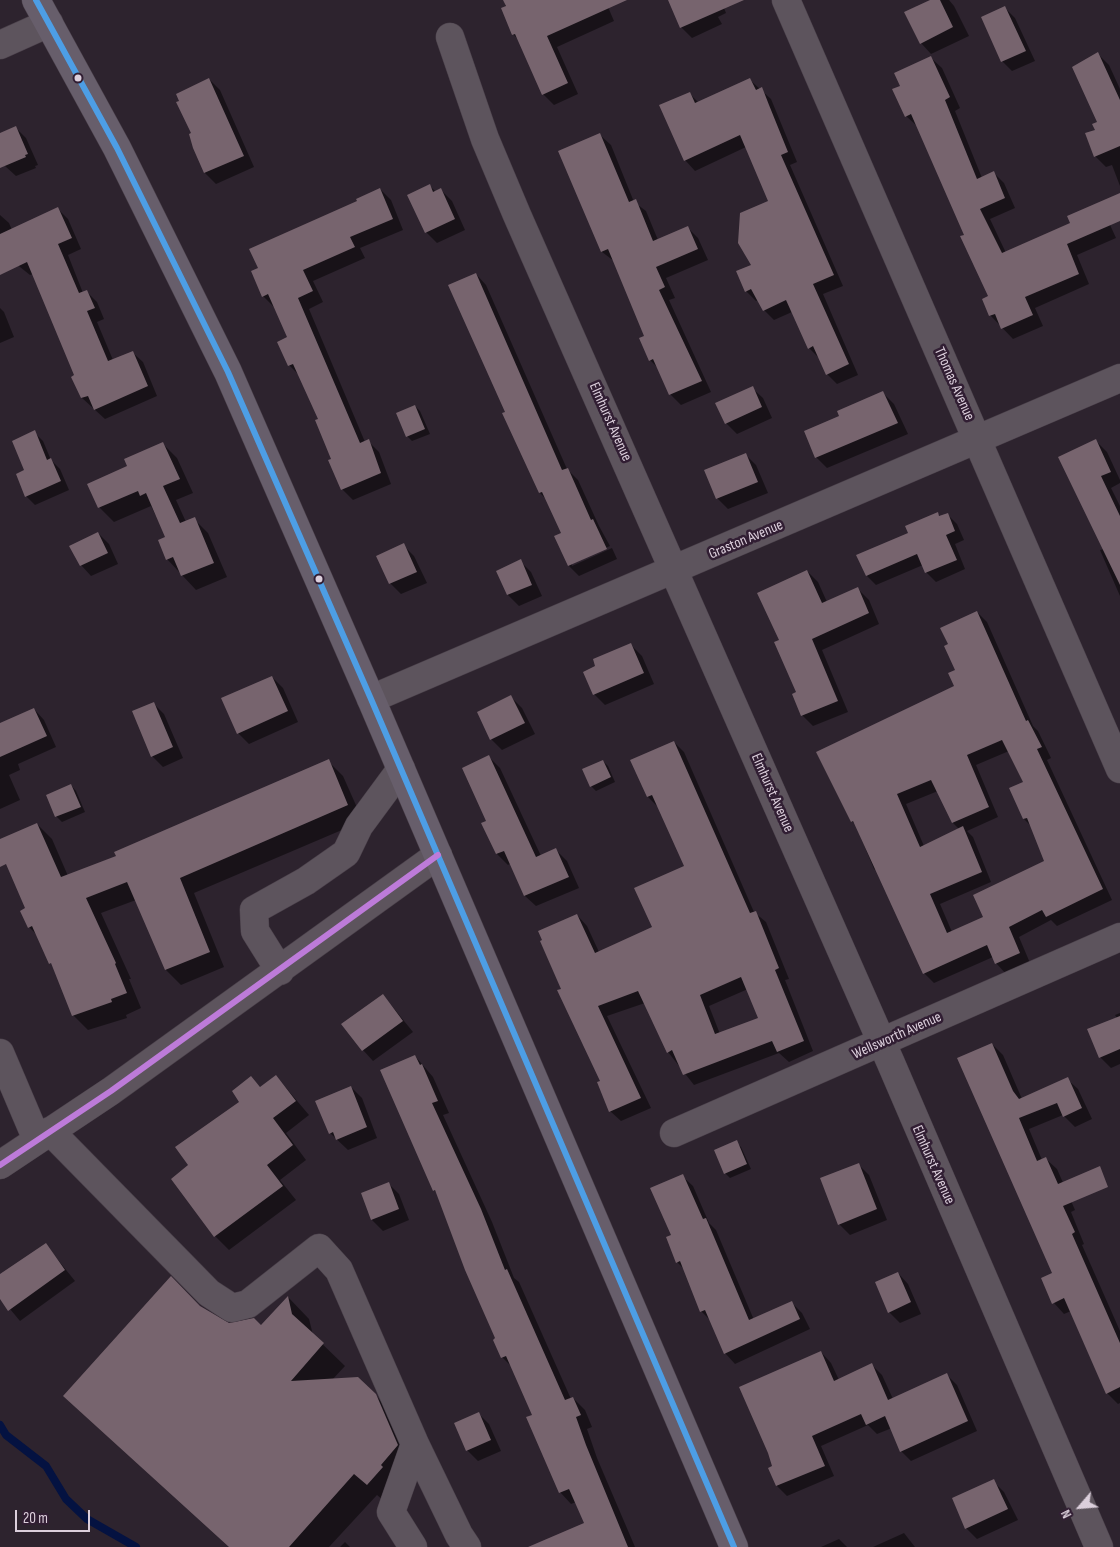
<!DOCTYPE html>
<style>
body{margin:0}
#map{position:relative;width:1120px;height:1547px;overflow:hidden;background:#2d232e;font-family:"Sofia Sans Condensed",sans-serif}
canvas{display:block}
.north{position:absolute;left:1055px;top:1482px;width:50px;height:50px;-webkit-text-stroke:4px #311e33;paint-order:stroke;rotate:243deg;font-size:14px;font-weight:700;line-height:20px;text-align:center;color:#dccfdc}
.north::after{content:'';display:block;margin:auto;width:18px;height:22px;background:#dccfdc;clip-path:polygon(50% 0,100% 100%,50% 72%,0 100%)}
.scale{position:absolute;left:15px;top:1510px;width:75px;height:22px;box-sizing:border-box;border:2px solid #dccfdc;border-top:0;padding-left:6px;font-size:15px;line-height:18px;white-space:nowrap;color:#dccfdc;-webkit-text-stroke:4px #311e33;paint-order:stroke}
</style>
<div id="map">
<canvas width="1120" height="1547"></canvas>
<div class="north">N</div>
<div class="scale">20 m</div>
</div>
<script>
const context = document.querySelector('canvas').getContext('2d');
context.lineJoin = 'round';
function paint(path, color) {
  context.fillStyle = color;
  context.fill(path, 'evenodd');
}
function shape(rows) {
  const path = new Path2D();
  for (const r of rows) {
    path.moveTo(r[0], r[1]);
    for (let i = 2; i < r.length; i += 2) path.lineTo(r[i], r[i + 1]);
  }
  return path;
}
function trace(path, color, width, dash) {
  context.strokeStyle = color;
  context.lineWidth = width;
  context.lineCap = dash ? 'butt' : 'round';
  context.setLineDash(dash || []);
  context.stroke(path);
}
function label(font, color, halo, rows, align = 'center') {
  context.font = font + ' "Sofia Sans Condensed",sans-serif';
  context.lineWidth = 5;
  context.setLineDash([]);
  context.textBaseline = 'middle';
  context.strokeStyle = halo;
  context.fillStyle = color;
  for (const [text, x, y, turn = 0] of rows) {
    context.save();
    context.translate(x, y);
    context.rotate((+turn || 0) * Math.PI / 180);
    context.textAlign = isNaN(turn) ? turn : align;
    if (halo) context.strokeText(text, 0, 0);
    context.fillText(text, 0, 0);
    context.restore();
  }
}
paint(shape([
 [504,0,605,0,614,21,557,47,578,94,554,105,543,94,520,41,513,34],
 [669,0,721,0,726,13,718,17,722,24,692,38,681,27],
 [933,0,949,0,954,6,969,36,931,54,921,43],
 [1005,8,1015,18,1035,61,1012,71,1002,61],
 [1098,54,1109,65,1120,89,1120,186,1112,165,1106,167,1095,156,1096,130,1099,122],
 [931,58,942,68,960,108,955,111,982,178,994,173,1004,183,1015,208,990,219,1006,253,1071,223,1106,216,1116,238,1077,255,1089,284,1035,308,1043,326,1013,339,990,315,990,297,965,235,917,126,906,116,901,86],
 [209,79,220,90,254,167,216,184,205,173,194,147],
 [750,80,771,99,797,162,790,165,843,286,823,294,858,375,837,384,827,374,819,358,809,348,792,312,774,320,764,310,759,300,756,301,746,291,769,202,746,147,695,171,685,160,690,94,699,103],
 [15,127,26,138,38,165,35,166,36,168,16,176,5,166,0,155,0,134],
 [600,135,611,145,634,202,646,211,658,240,688,228,698,238,708,260,666,278,675,298,669,300,711,392,681,405,671,395,660,370,650,360,645,337,614,261,602,252],
 [430,186,436,192,441,190,452,201,465,230,437,243,426,232],
 [380,189,391,200,403,230,360,248,365,258,313,281,323,302,309,309,365,442,368,441,379,452,391,484,353,500,342,489,319,419,299,375,289,365,279,342,289,338,274,307,263,296,358,202],
 [58,209,68,219,81,249,68,255,83,293,86,291,97,302,104,319,97,322,113,360,132,352,143,362,157,396,105,419,82,398,76,376,33,274,30,275,0,251,0,215,9,223,12,230],
 [476,274,486,285,567,469,578,480,599,526,610,546,572,563,572,566,612,548,617,559,579,576,569,566,556,537,563,534,547,500,540,493,507,412],
 [0,308,4,312,14,337,0,343],
 [752,388,763,398,772,418,737,434,726,423],
 [883,393,894,404,908,434,827,468,816,457,841,417],
 [415,406,420,411,430,434,412,441,407,436],
 [34,432,43,441,51,460,60,469,69,490,35,505,26,496,26,471],
 [1096,441,1107,452,1120,480,1120,483,1111,488,1120,506,1120,596,1100,550,1104,549],
 [163,444,177,458,193,493,176,500,186,522,194,519,208,533,227,577,196,590,167,559,167,538,151,506,114,522,100,508,89,484,129,467],
 [745,454,756,465,768,493,728,509,717,498],
 [937,514,941,517,947,514,957,524,964,540,955,544,965,569,936,582,926,572,923,565,876,585,867,576,910,533],
 [98,533,109,544,118,564,91,576,81,565],
 [403,545,414,556,427,583,401,594,390,583],
 [520,561,531,572,542,596,519,606,508,595,498,571],
 [807,571,818,582,827,602,858,589,869,600,879,624,822,650,848,712,813,726,802,715,798,692,780,640],
 [977,612,987,622,1033,726,1038,731,1051,758,1047,760,1112,900,1057,926,1051,920,1019,937,1030,963,1006,974,996,963,993,957,934,983,924,973,880,874,874,869,856,826,852,821,955,686,957,670],
 [1009,751,1024,783,1024,819,1031,826,1046,862,985,917,952,932,940,904,991,882,973,837,967,831,998,817,976,765],
 [938,791,953,823,959,829,924,846,906,804],
 [631,645,642,656,654,684,605,705,594,694,597,667],
 [272,677,283,688,298,722,249,744,238,733],
 [511,697,522,708,535,734,502,750,491,739],
 [153,703,164,714,183,758,163,767,152,756],
 [34,709,44,720,56,747,18,764,20,770,9,775,20,800,0,809,0,725],
 [674,742,684,752,754,912,766,922,789,979,785,980,813,1051,789,1062,779,1053,694,1085,668,1052,645,1003,607,1016,651,1108,621,1121,610,1111,602,1081,563,990,577,915,587,926,599,952,653,928,685,866,658,807,648,797],
 [748,989,760,1018,720,1034,709,1006],
 [489,757,500,768,541,856,556,850,567,861,579,888,536,906,525,896,511,863,508,865,497,854,488,821],
 [328,761,343,776,363,821,194,893,224,967,181,985,166,970,136,900,101,913,131,979,129,979,141,1008,126,1015,127,1018,88,1030,73,1015,54,967,38,936,29,927,27,909,0,840,37,824,52,839,68,876,117,856],
 [603,761,608,766,615,782,596,791,591,786],
 [71,785,76,791,85,812,62,822,56,816,48,795],
 [383,995,413,1032,373,1061,363,1050],
 [1120,1013,1120,1064,1111,1068,1100,1057,1117,1018,1115,1015],
 [992,1044,1003,1055,1022,1099,1067,1079,1078,1089,1092,1119,1075,1127,1063,1115,1029,1129,1042,1160,1046,1159,1057,1169,1075,1210,1071,1212,1084,1244,1082,1245,1120,1331,1120,1403,1118,1404,1107,1393,1071,1311,1064,1314,1054,1303,1054,1274],
 [415,1056,433,1077,449,1113,443,1115,492,1222,514,1278,519,1282,571,1399,573,1398,585,1410,592,1427,587,1429,597,1458,635,1547,555,1547,585,1524,576,1502,571,1504,560,1492,533,1415,513,1368,502,1357,497,1339,438,1194,434,1190,382,1071],
 [276,1076,309,1115,286,1133,306,1160,280,1180,296,1200,229,1250,215,1236,189,1166,241,1102,251,1078,261,1088],
 [351,1087,362,1098,377,1138,348,1150,330,1133],
 [736,1142,741,1147,751,1169,730,1178,725,1173],
 [858,1164,869,1175,887,1220,850,1235,839,1224],
 [682,1176,693,1186,709,1223,716,1230,754,1320,791,1302,802,1313,810,1329,735,1364,725,1353,711,1321,701,1311,684,1269,677,1262],
 [388,1183,399,1194,409,1220,383,1231,372,1220,362,1194],
 [46,1245,75,1281,20,1321,0,1297,0,1276],
 [898,1273,908,1284,921,1314,900,1323,889,1312],
 [288,1297,309,1319,313,1335,345,1366,332,1380,375,1395,397,1417,419,1467,390,1506,377,1495,329,1547,229,1547,200,1307,229,1325,261,1327],
 [821,1352,831,1363,839,1380,872,1365,882,1375,893,1399,947,1375,957,1385,977,1431,911,1461,901,1451,892,1428,877,1434,868,1425,821,1446,834,1476,787,1496,777,1486,770,1469,774,1467],
 [478,1413,489,1424,501,1451,478,1461,467,1450],
 [993,1481,1004,1492,1018,1520,977,1539,966,1528],
 [904,1533,915,1547,873,1547],
 [839,1539,847,1547,821,1547],
 [345,1542,350,1547,340,1547]
]), '#0007');
trace(shape([
 [0,1425,6,1435,46,1466,66,1499,87,1519,136,1547]
]), '#041241', 8);
paint(shape([
 [503,0,627,0,547,36,568,83,542,95,515,34,512,35,501,8,506,6],
 [668,0,744,0,680,28],
 [930,0,940,0,953,27,920,44,904,12],
 [1005,6,1026,51,1001,62,981,17],
 [1098,52,1120,100,1120,146,1094,157,1085,133,1095,130,1092,124,1097,122,1072,67],
 [931,56,950,97,945,100,977,179,994,171,1005,198,980,209,1002,253,1070,223,1067,216,1120,193,1120,221,1067,244,1079,274,1025,297,1033,315,1001,329,995,314,989,316,982,299,988,296,960,236,964,235,911,114,905,117,892,89,900,86,894,73],
 [209,78,244,156,204,173,193,148,189,134,191,133,176,102,179,101,176,94],
 [750,78,756,90,762,87,769,105,788,152,781,155,834,275,813,284,849,364,826,375,813,346,808,349,786,300,763,311,751,289,745,292,736,271,751,265,738,243,740,213,768,201,740,135,684,161,659,105,690,92,695,103],
 [16,126,28,154,25,155,26,157,0,168,0,133],
 [600,133,629,202,636,199,653,241,688,226,698,249,656,267,665,287,659,290,702,381,669,395,653,359,649,361,639,338,644,336,608,249,601,252,558,151],
 [430,184,433,192,441,188,455,219,425,233,407,195],
 [380,188,393,219,350,237,355,247,303,270,313,291,298,298,360,443,369,439,381,473,341,490,328,460,331,459,315,420,318,419,293,364,288,366,277,342,287,337,268,294,262,297,251,271,258,268,249,249,357,201,356,199],
 [58,207,72,238,58,244,79,293,87,290,95,308,87,311,108,361,133,351,148,386,94,410,88,396,81,398,71,377,74,375,27,262,0,275,0,234],
 [476,273,562,470,568,468,591,520,593,519,607,549,568,566,554,536,561,533,542,492,539,493,502,413,505,412,448,285],
 [753,386,762,407,725,424,715,403],
 [883,391,898,423,815,458,804,431,839,416,837,411],
 [415,405,425,429,406,437,396,413],
 [35,430,47,460,51,458,61,481,25,497,16,474,24,470,12,441],
 [1096,439,1111,472,1101,476,1120,516,1120,585,1058,457],
 [163,442,180,479,163,486,180,523,195,517,214,563,181,576,173,557,166,560,158,540,165,537,146,493,140,496,138,491,98,508,87,484,127,466,124,459],
 [746,453,758,482,716,499,704,470],
 [938,512,939,516,948,513,955,531,946,535,957,560,925,573,917,554,866,576,856,555,908,533,905,526],
 [98,532,108,553,80,566,69,546],
 [404,543,417,572,389,584,376,556],
 [521,559,532,585,507,595,496,571],
 [807,570,822,603,858,587,869,613,812,639,838,701,801,716,792,694,796,692,774,642,779,640,757,593],
 [977,611,1026,721,1028,720,1042,747,1037,749,1103,889,1046,917,1042,910,1009,927,1020,953,995,964,987,945,923,974,853,821,851,822,816,752,954,686,948,673,955,670,944,646,948,644,940,628],
 [1002,740,1023,782,1009,788,1023,819,1027,818,1044,861,973,895,983,917,947,933,930,894,982,872,963,826,920,847,897,794,931,780,952,823,989,807,967,755],
 [631,643,644,673,593,695,583,672,595,666,593,659],
 [272,676,288,711,237,734,221,698],
 [511,695,525,723,490,740,477,712],
 [154,702,173,747,151,757,132,711],
 [34,708,47,736,0,757,0,723],
 [674,741,750,913,756,911,779,968,775,970,804,1041,777,1052,772,1041,683,1075,672,1050,667,1053,638,991,598,1006,641,1098,609,1112,597,1082,600,1081,557,990,561,989,540,941,542,940,538,931,577,914,595,953,652,927,634,888,684,866,652,795,647,797,630,760],
 [741,977,758,1018,715,1034,700,995],
 [489,755,536,857,556,848,569,877,524,896,504,851,496,854,481,823,486,821,462,768],
 [329,759,348,805,180,878,210,952,165,970,127,882,86,898,116,963,115,964,127,993,111,999,112,1002,72,1016,51,963,49,964,32,926,28,928,20,911,25,908,6,864,0,867,0,839,37,823,61,877,116,856,114,852],
 [603,760,611,777,590,787,582,769],
 [71,784,81,807,55,817,46,795],
 [383,994,403,1021,362,1051,341,1024],
 [1120,1016,1120,1049,1099,1058,1087,1029],
 [992,1043,1013,1091,1019,1099,1068,1077,1082,1108,1063,1117,1057,1103,1019,1118,1037,1161,1046,1157,1058,1184,1100,1166,1108,1187,1063,1206,1075,1232,1072,1234,1120,1343,1120,1387,1106,1394,1064,1298,1052,1304,1041,1278,1052,1273,957,1058],
 [415,1055,420,1065,422,1064,438,1101,432,1103,481,1209,505,1270,507,1269,565,1400,573,1397,581,1415,576,1417,586,1445,628,1547,528,1547,584,1523,569,1489,559,1493,526,1417,532,1415,506,1356,501,1358,493,1340,495,1338,465,1270,435,1190,433,1191,380,1070],
 [276,1075,296,1101,273,1118,293,1145,267,1165,283,1186,214,1237,171,1179,188,1165,175,1147,239,1102,232,1091,251,1076,260,1087],
 [351,1086,367,1127,336,1140,333,1132,329,1134,315,1101],
 [737,1140,747,1164,724,1174,714,1150],
 [859,1163,877,1209,838,1225,820,1178],
 [683,1174,703,1219,706,1218,749,1320,792,1301,800,1319,724,1354,705,1310,700,1312,680,1261,676,1263,666,1237,671,1235,650,1188],
 [389,1182,399,1209,371,1220,361,1193],
 [46,1243,65,1270,8,1311,0,1299,0,1274],
 [898,1272,911,1302,888,1313,875,1282],
 [171,1276,200,1306,229,1323,254,1318,261,1325,288,1296,292,1314,324,1343,291,1381,358,1377,376,1394,398,1445,381,1465,383,1467,367,1485,354,1474,289,1547,229,1547,63,1396],
 [821,1351,834,1381,872,1363,888,1400,947,1373,968,1421,900,1452,885,1416,866,1425,861,1414,812,1436,825,1466,776,1486,768,1468,772,1466,768,1453,739,1387],
 [479,1412,491,1440,466,1451,454,1423],
 [994,1479,1008,1509,965,1529,952,1498]
]), '#77646e');
const minor = shape([
 [786,0,1120,769],
 [450,37,485,139,517,215,890,1061,1099,1547],
 [0,45,49,23],
 [371,699,1120,378],
 [280,971,255,931,254,910,306,881,346,853,359,826,401,769],
 [0,1053,37,1140],
 [50,1131,209,1293,232,1308,248,1304,319,1248,339,1270,415,1444,391,1512,413,1547],
 [674,1133,1120,937],
 [0,1165,111,1091,438,855],
 [415,1444,459,1535,467,1547]
]);
const major = shape([
 [36,0,117,148,228,372,371,699,734,1547]
]);
trace(minor, '#493f49', 29);
trace(major, '#493f49', 29);
trace(minor, '#5d545d', 28);
trace(major, '#675e6b', 28);
trace(shape([
 [36,0,117,148,228,372,371,699,734,1547]
]), '#4d9ee5', 6);
trace(shape([
 [0,1165,111,1091,438,855]
]), '#bd7bd9', 6);
for (const [x, y, r, color] of [
 [78,78,4.5,"#dccfdc"],
 [319,579,4.5,"#dccfdc"]
]) {
  const dot = new Path2D();
  dot.arc(x, y, r, 0, 2 * Math.PI);
  context.fillStyle = color;
  context.fill(dot);
  trace(dot, '#311e33', 2);
}
label('15px', '#dccfdc', '#311e33', [
 ["Thomas Avenue",954,384,66],
 ["Elmhurst Avenue",610,422,66],
 ["Graston Avenue",746,540,-23],
 ["Elmhurst Avenue",772,793,66],
 ["Wellsworth Avenue",897,1036,-24],
 ["Elmhurst Avenue",933,1165,66]
]);
</script>
